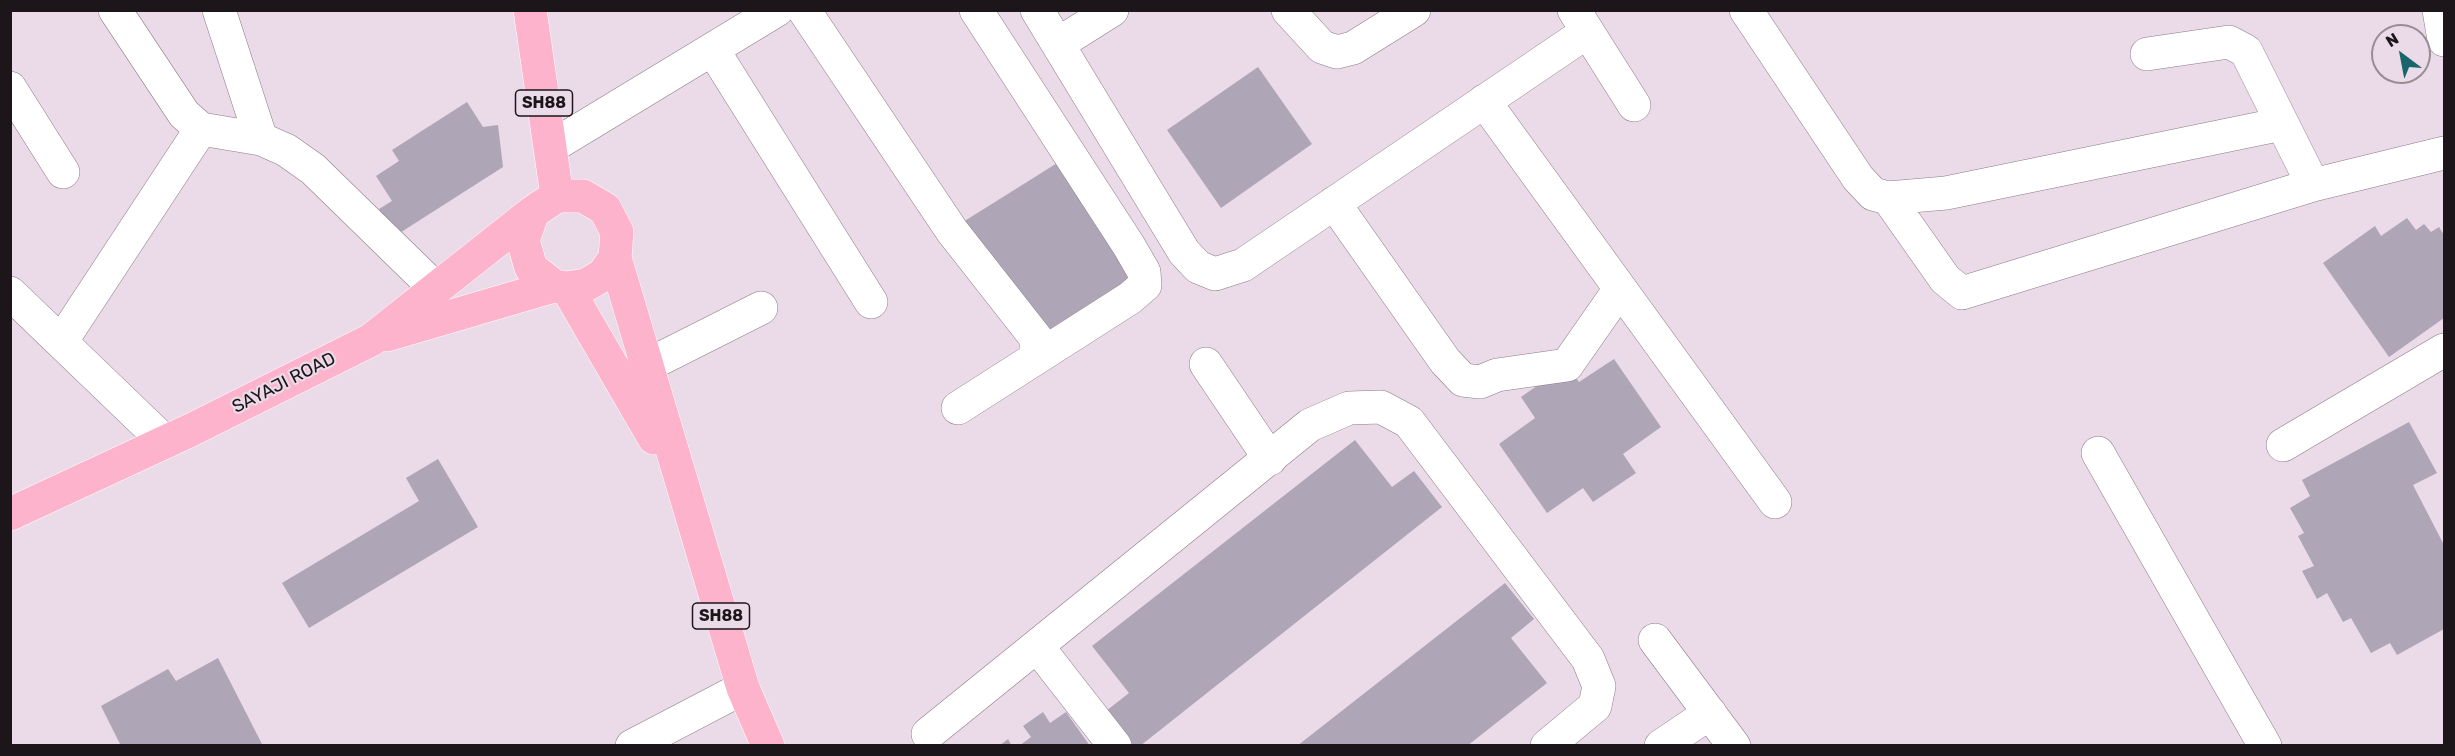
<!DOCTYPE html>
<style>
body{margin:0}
#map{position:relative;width:2455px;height:756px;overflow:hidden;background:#ebdae7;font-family:Rubik,sans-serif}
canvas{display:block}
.frame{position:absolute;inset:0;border:12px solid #1c161b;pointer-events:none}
.north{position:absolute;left:2371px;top:24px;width:60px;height:60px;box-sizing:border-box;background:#ebdae7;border:2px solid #988c95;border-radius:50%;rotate:328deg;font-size:16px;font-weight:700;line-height:24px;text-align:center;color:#1c161b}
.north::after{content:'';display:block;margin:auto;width:21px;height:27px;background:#18666b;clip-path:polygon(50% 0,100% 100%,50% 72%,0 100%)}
</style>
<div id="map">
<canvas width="2455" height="756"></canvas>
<div class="frame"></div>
<div class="north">N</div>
</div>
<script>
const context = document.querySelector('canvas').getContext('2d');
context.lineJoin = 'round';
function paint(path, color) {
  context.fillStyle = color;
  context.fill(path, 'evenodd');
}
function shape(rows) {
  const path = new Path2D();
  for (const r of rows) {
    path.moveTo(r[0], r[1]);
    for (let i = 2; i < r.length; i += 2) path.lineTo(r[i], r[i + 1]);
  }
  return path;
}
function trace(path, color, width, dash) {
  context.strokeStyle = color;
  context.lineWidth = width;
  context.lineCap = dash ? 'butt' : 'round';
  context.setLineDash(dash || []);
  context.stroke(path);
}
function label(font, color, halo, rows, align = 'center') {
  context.font = font + ' Rubik,sans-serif';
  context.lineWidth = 4.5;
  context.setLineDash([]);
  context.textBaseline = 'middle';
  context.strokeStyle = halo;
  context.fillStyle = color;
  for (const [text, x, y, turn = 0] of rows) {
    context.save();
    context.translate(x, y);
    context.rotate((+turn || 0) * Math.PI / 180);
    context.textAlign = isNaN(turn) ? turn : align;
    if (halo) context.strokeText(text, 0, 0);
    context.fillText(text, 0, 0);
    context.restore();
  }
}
paint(shape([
 [1258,67,1312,144,1221,208,1167,130],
 [467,102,483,127,498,125,503,167,395,236,379,209,392,201,376,176,399,161,392,150],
 [1070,155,1143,271,1036,338,963,222],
 [2407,218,2416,230,2424,224,2431,232,2439,227,2444,235,2444,318,2389,357,2323,263,2375,226,2381,236],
 [1614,359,1661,427,1623,454,1636,473,1593,502,1583,488,1547,513,1499,444,1535,418,1521,397,1567,365,1579,382],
 [2409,422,2437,473,2413,485,2444,545,2444,629,2397,655,2390,643,2371,653,2351,618,2343,622,2327,593,2317,599,2302,571,2314,566,2298,536,2304,533,2290,508,2310,496,2302,480],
 [1355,440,1392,487,1414,471,1442,507,1140,746,1133,746,1106,711,1129,693,1092,646],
 [438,459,478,527,309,628,282,583,419,501,406,478],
 [1505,583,1534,619,1511,638,1547,683,1467,746,1297,746],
 [218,658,263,746,121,746,101,706,168,669,176,681],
 [1043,712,1050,723,1066,712,1090,746,1019,746,1031,737,1023,726],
 [1008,739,1012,746,999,746]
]), '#aea6b7');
const minor = shape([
 [115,10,184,114,201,129,261,139,286,150,313,169,436,289],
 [219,10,261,139],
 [804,10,952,231,1036,338,1036,358],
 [1037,10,1184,252,1198,267,1215,274,1243,265,1587,32],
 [1288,10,1322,47,1337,52,1353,48,1414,10],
 [1574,10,1634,105],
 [1746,10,1858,178,1873,194,1888,198,1946,193,2282,124],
 [2439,10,2444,40],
 [1058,44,1112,10],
 [713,50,871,302],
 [2147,54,2229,42,2246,51,2313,185],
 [10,88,63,172],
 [1484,101,1775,502],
 [551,147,777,10],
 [1888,198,1945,279,1962,293,2313,185,2444,153],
 [1334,203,1445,361,1463,380,1480,382,1497,375,1567,365,1620,289],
 [10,293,165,442],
 [61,342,201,129],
 [1206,364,1270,459],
 [646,366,761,308],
 [958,408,1130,298,1145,285,1144,272,1129,246,976,10],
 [2283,445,2444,350],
 [2098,453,2265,746],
 [1655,640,1734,746],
 [1037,646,1115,746],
 [928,734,1310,425,1349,408,1381,407,1409,422,1588,659,1599,686,1595,706,1547,746],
 [632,746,743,688],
 [1661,746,1710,713]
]);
const major = shape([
 [530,10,557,196],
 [615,258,743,688,768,746],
 [567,288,654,438],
 [387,335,554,286,567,288,586,285,603,275,615,258,617,232,605,209,583,196,557,196,533,212,523,240,531,268,554,286],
 [10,514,191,430,371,340,533,212]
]);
trace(minor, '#8b7b87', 34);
trace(major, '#fff', 34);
trace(minor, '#fff', 33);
trace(major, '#fcb3cb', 33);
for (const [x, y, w] of [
 [544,103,57],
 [721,616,57]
]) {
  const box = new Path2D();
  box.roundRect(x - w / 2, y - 13, w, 26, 4.5);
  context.fillStyle = '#ebdae7';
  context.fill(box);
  trace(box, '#1c161b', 1.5);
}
label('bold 16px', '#1c161b', null, [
 ["SH88",544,103],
 ["SH88",721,616]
]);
label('18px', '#1c161b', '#ebdae7', [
 ["SAYAJI ROAD",284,383,-27]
]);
</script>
